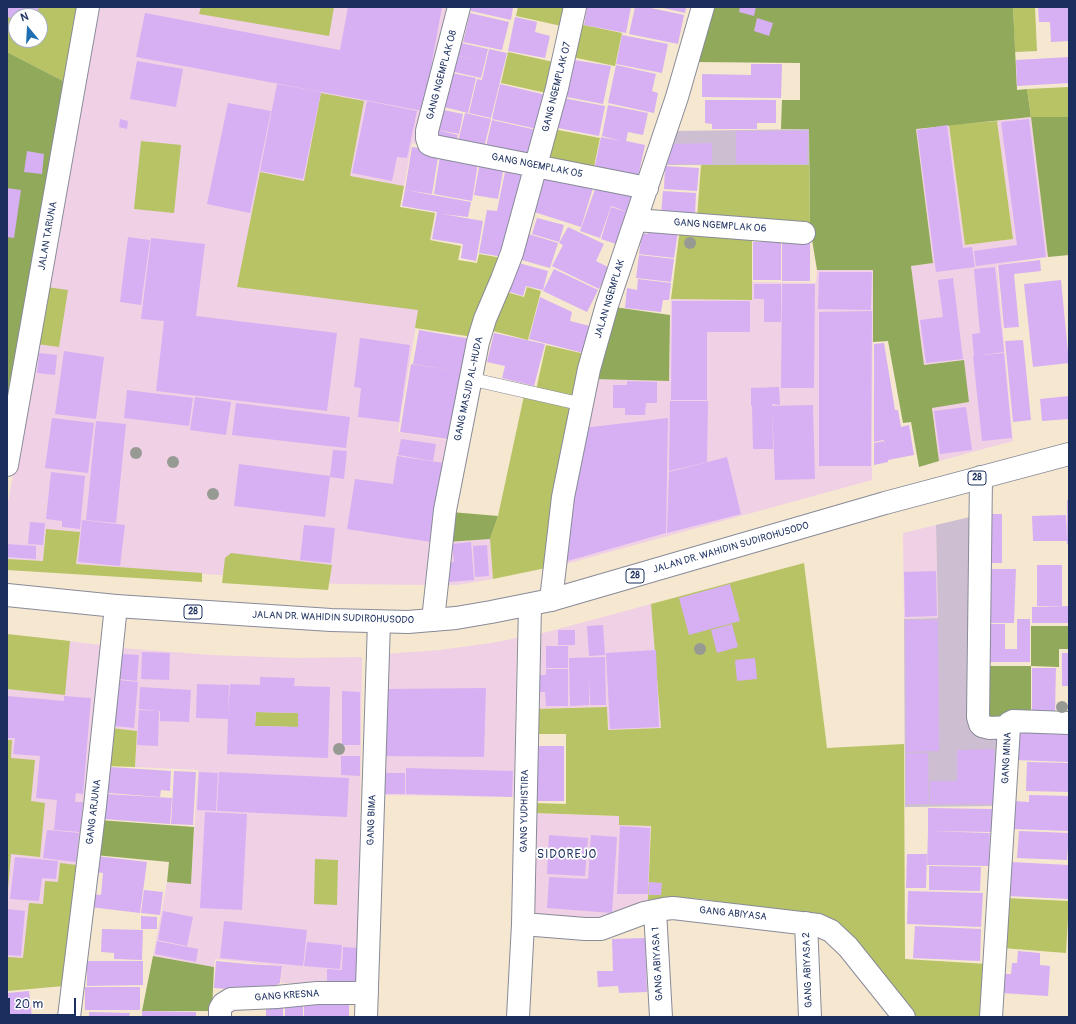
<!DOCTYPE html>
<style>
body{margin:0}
#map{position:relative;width:1076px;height:1024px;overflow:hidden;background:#f6e7d1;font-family:Pangolin,sans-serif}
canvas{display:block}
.frame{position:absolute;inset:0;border:8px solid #1b2f5e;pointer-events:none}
.north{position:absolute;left:8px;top:8px;width:40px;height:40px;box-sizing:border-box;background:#fff;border:1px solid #a4acbf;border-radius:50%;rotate:342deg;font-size:11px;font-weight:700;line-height:16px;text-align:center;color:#1b2f5e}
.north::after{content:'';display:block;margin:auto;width:14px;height:18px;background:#1f6fb2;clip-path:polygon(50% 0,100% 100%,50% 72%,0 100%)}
.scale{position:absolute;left:8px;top:998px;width:68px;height:18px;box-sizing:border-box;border:2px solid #1b2f5e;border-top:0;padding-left:5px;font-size:12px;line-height:14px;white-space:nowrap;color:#1b2f5e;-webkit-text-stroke:3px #fff;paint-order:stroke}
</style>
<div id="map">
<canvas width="1076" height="1024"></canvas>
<div class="frame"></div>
<div class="north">N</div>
<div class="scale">20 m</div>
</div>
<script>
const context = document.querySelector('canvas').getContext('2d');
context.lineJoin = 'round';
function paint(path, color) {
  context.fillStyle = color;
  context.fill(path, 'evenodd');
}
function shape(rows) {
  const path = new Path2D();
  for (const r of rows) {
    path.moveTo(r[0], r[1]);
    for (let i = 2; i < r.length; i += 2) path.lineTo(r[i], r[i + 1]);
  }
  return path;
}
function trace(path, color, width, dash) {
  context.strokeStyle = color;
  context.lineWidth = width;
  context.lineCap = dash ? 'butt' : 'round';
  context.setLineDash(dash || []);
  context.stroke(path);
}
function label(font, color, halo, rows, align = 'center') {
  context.font = font + ' Pangolin,sans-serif';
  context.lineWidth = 3.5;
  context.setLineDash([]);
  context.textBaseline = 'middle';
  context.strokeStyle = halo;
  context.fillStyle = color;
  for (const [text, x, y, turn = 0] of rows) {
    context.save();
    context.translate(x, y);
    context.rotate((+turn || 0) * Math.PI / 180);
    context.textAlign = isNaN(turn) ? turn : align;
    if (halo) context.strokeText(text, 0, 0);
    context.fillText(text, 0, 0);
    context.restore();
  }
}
paint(shape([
 [98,7,453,7,417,144,412,143,400,207,435,213,398,432,454,441,431,585,337,584,76,564,80,532,46,529,43,561,7,559,7,508],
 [1031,117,1048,257,997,265,1013,441,939,461,932,407,969,402,964,360,924,365,911,266,933,263,916,128,949,125,965,245,1013,239,997,121],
 [817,270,873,270,872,480,562,565,593,379,669,381,671,299,751,300,752,282,816,283],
 [936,525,938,618,904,619,903,533],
 [490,539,493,579,457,585,443,585,447,542],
 [651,604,661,728,608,730,607,707,535,709,536,635],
 [7,634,102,645,77,865,7,991],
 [517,638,514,797,381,795,385,654,439,650,491,643],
 [121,648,211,655,295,658,362,657,358,986,281,983,282,966,215,959,214,967,153,956,167,882,191,883,198,770,135,767,137,731,111,728],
 [534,813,620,816,619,825,651,826,648,900,629,907,612,916,597,919,533,915]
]), '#f0d0e5');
paint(shape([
 [809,129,809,165,663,165,674,131],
 [974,516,973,732,1001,734,997,806,905,807,904,619,938,618,936,525]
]), '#cebed2');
paint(shape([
 [7,7,80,7,67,83,7,52],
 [16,16,40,16,40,40,16,40],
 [201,7,334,7,329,36,199,14],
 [518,7,571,7,566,27,516,16],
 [1013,7,1035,7,1037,51,1015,52],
 [579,24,622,33,615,66,572,57],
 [508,52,558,63,551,94,501,83],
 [1069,87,1069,117,1031,117,1027,89],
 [321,93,364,101,350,176,404,186,400,207,435,213,430,240,461,246,458,260,477,263,479,254,502,258,473,337,415,328,418,310,237,287,260,172,304,181],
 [997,121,1013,239,965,245,949,125],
 [553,129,600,138,593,171,543,162],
 [141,141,181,145,174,213,134,209],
 [701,165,809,165,810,227,697,218],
 [680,228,752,234,752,300,671,299],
 [47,287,68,290,59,347,37,344],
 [527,287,541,291,528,340,489,330,503,291,524,297],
 [546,345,585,354,574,398,536,390],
 [525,391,573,403,546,568,493,579,490,539,498,516],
 [46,529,80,532,76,564,202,573,202,582,7,570,7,559,43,561],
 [231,553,332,565,328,590,222,583,225,558],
 [804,563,827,748,904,744,905,959,987,964,984,1017,912,1017,815,917,702,899,670,898,648,900,651,826,619,825,619,816,534,813,534,803,566,804,566,734,534,734,535,709,607,707,608,730,661,728,651,604],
 [7,634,70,641,65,695,7,689],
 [256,712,298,713,298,727,255,726],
 [111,728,137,731,135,767,106,766],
 [7,740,12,740,11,758,35,760,31,801,45,803,40,857,11,854,7,901],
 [315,859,338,860,337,905,314,904],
 [60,863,77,865,64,986,7,991,7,957,23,958,29,903,43,904,45,881,58,882],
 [1005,898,1069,901,1066,953,1002,948]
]), '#b7c365');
paint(shape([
 [711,7,1013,7,1017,90,1027,89,1031,117,1069,117,1069,255,1048,257,1031,117,916,129,933,263,911,266,924,365,964,360,969,402,932,408,939,461,919,467,911,422,903,423,888,341,873,342,873,270,817,270,810,227,809,129,781,129,782,100,800,100,800,63,697,62],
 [7,52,67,83,7,410],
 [614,307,670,315,669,381,593,379],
 [451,512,498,516,490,539,447,542],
 [1031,626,1069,626,1069,649,1059,649,1059,667,1031,666,1031,716,981,716,982,666,1031,666],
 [99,820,194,827,191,884,167,882,169,862,95,855],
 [153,956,214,967,212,1011,142,1011]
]), '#91a95a');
paint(shape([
 [7,7,39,7,37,16,16,16,16,19,7,17],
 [348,7,442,7,423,111,136,57,145,13,340,50],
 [471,7,513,7,511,20,471,11],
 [587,7,631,7,626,33,584,25],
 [635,7,646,7,684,15,678,44,629,34],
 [659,7,686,7,685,13],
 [740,7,756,7,754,16,739,12],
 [1038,7,1069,7,1069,41,1051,42,1050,22,1039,22],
 [470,13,509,22,502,50,463,42],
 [515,17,537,22,535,32,550,36,545,58,508,51],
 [757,18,773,23,769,36,754,31],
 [622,35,668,44,662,73,616,64],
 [457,42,488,49,485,62,455,55],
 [489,49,507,53,491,118,469,113,477,79,482,80],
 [454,55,485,62,481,78,450,71],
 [1069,57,1069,83,1017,86,1016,60],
 [574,60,611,66,603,104,567,97],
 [137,61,183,69,176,107,130,99],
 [751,64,782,64,781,98,702,97,702,74,751,75],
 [616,65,656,74,652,91,658,93,654,113,608,103],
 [452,73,476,78,468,113,444,107],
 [277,84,321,92,303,179,260,171],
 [500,84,546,95,537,129,492,119],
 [563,98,605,106,599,136,558,128],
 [705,100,776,100,776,123,757,123,757,129,712,129,712,124,705,123],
 [367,101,417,111,407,158,397,157,392,181,352,173],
 [228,103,271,111,250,213,207,204],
 [608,105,648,113,643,135,628,132,626,141,645,145,638,177,594,169,601,137,621,141,602,136],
 [439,109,463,114,459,134,434,129],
 [465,113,491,119,483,152,457,146],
 [120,119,128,121,127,129,119,127],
 [1029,119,1044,241,1026,243,1044,241,1046,257,976,266,974,251,1017,245,1001,122],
 [492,120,536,130,530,161,485,151],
 [947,125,963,248,972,247,975,267,936,272,917,130],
 [434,129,458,135,455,145,431,140],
 [736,131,808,131,807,164,736,163],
 [712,143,712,164,667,164,673,144],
 [412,147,439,151,432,194,405,190],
 [27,151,44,154,42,174,24,172],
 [440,156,478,163,472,201,434,194],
 [480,162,504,166,498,199,474,195],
 [665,166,699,168,697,191,664,189],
 [506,167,524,170,504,257,479,253,487,210,497,211],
 [539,174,593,188,581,227,528,210],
 [597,184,635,196,630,213,611,206,600,238,580,231],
 [7,188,21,190,14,238,7,237],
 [405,190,471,202,468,217,442,214,483,221,476,261,461,258,463,244,432,239,437,212,402,206],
 [663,191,696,193,695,216,661,214],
 [611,207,630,213,619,245,601,239],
 [537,218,564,225,559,242,532,234],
 [568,227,604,244,596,261,610,268,599,289,552,266,563,245,559,243],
 [649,227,678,231,674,258,639,254,642,233,648,234],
 [522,232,558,243,550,268,515,258],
 [128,237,150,240,141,305,120,302],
 [151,238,205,244,196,316,337,333,327,411,156,391,164,321,141,319],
 [753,242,781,242,781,280,753,280],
 [782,242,810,243,810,281,782,281],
 [639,255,674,259,671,282,636,278],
 [1040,260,1041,271,1014,274,1019,327,1004,328,998,265],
 [515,262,548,271,543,290,526,286,523,296,507,291],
 [995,267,1004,352,974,356,972,334,980,333,974,269],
 [554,269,598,290,587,312,543,291],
 [819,272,872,272,871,310,818,309],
 [953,278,963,359,926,363,920,320,943,317,938,280],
 [638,279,671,283,669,300,663,300,661,312,625,308,627,288,637,290],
 [1061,280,1069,363,1033,367,1024,284],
 [754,284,781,284,781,322,764,322,764,299,754,299],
 [782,284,815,284,814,388,781,388],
 [540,297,572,312,570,321,590,326,583,353,529,339],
 [672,301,750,301,750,332,707,332,707,400,671,400],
 [872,311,871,466,819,466,819,312],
 [419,330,471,339,454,440,400,432,411,364,455,371,413,364],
 [494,333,545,344,534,386,502,378,505,366,487,362],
 [360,338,410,345,399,422,358,417,361,388,354,387],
 [1023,340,1031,420,1013,422,1005,341],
 [884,343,895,410,898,410,901,427,909,425,914,455,888,460,888,462,874,465,874,443,884,441,886,450,884,440,874,442,874,414,889,411,874,414,874,344],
 [64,351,104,357,96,419,55,414],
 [39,353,57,355,55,375,37,373],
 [1004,353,1012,438,982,441,973,356],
 [627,381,657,382,657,403,646,403,645,415,625,415,625,408,613,408,613,385,627,385],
 [779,387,780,405,772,404,773,449,753,449,752,406,756,406,751,406,751,388],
 [127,390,193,398,189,426,124,418],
 [1069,396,1069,419,1042,421,1040,399],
 [195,397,231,402,226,435,190,430],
 [670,401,708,401,707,462,669,471],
 [236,403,350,417,346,448,232,435],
 [813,405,815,479,775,480,772,406],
 [966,407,972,450,940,454,934,411],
 [52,418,94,423,88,473,45,468],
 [668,418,666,533,564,562,583,428],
 [96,421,126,424,116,523,86,520],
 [401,439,436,444,433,461,398,455],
 [333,450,347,451,344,479,330,477,325,517,234,506,239,464,330,476],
 [397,456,444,463,431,542,347,529,355,479,393,484],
 [727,457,741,514,667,533,669,472],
 [51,472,85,476,80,529,62,527,62,521,46,519],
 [1067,500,1069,500,1069,544,1067,544],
 [986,514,1002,514,1002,563,986,563],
 [1066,515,1067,541,1033,541,1032,516],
 [82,520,125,525,120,566,78,562],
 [30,522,45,523,43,545,28,544],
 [304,525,335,528,331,563,300,560],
 [471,542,474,580,449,582,447,562,454,562,452,544],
 [7,544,36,546,36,559,7,557],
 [487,545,489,576,475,577,473,546],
 [1037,565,1062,565,1062,606,1037,606],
 [984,569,1016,569,1014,623,983,623],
 [936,571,937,616,905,617,904,572],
 [730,584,740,621,689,635,679,598],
 [1069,606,1069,623,1032,623,1032,607],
 [1017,619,1030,619,1030,662,983,662,983,624,1005,624,1005,649,1017,649],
 [905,620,938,620,939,751,906,752],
 [732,624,738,647,717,653,711,630],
 [603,625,605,655,589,656,587,626],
 [558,630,575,630,575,645,558,645],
 [546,646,568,646,568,668,546,668],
 [656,650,659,727,610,729,606,653],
 [142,652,170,653,169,680,141,679],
 [1062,653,1069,653,1069,686,1062,686],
 [122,654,139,655,137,681,119,679],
 [605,657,606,705,590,705,589,678,589,705,570,706,569,658],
 [755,658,757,679,737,681,735,660],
 [1032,668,1056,668,1055,712,1032,713],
 [546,669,568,669,568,706,546,706,545,692,537,692,537,675,546,675],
 [260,677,295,678,294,686,330,687,328,758,227,754,228,719,196,718,197,684,229,685,228,715,230,684,260,685],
 [256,712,298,713,298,727,255,726],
 [118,680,138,682,134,728,114,726],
 [140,687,191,690,189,722,160,721,160,711,139,709],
 [486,688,484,757,385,756,386,689],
 [342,691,360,692,360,745,342,745],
 [7,696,64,701,64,696,91,698,83,794,76,793,75,802,83,802,80,832,54,830,57,800,36,798,40,756,13,754,15,738,7,738],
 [139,710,159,711,158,746,137,745],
 [1015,728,1069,730,1069,762,1014,760],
 [536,746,564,746,564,801,536,801],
 [994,749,995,804,930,804,930,781,957,781,957,750],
 [906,753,928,753,929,804,906,804],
 [341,756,360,756,360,776,341,775],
 [1027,762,1069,763,1069,792,1026,791],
 [110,767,171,771,170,791,161,790,160,797,108,793],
 [406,768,513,771,512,797,406,794],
 [174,771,196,772,193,825,171,824],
 [199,772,218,773,216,811,197,810],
 [219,772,349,778,347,817,217,811],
 [384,773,405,773,405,794,382,794],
 [106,794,172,798,170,824,104,819],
 [1029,795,1069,796,1069,831,1013,829,1014,801,1029,802],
 [928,808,992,809,992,832,928,831],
 [205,812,247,814,242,910,200,908],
 [620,826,650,828,648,894,617,894],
 [47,830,79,833,76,862,43,858],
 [928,831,990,833,989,866,927,865],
 [1019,831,1069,833,1067,860,1017,858],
 [549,835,588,838,585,876,547,874],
 [591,835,617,837,612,913,547,908,549,877,588,879],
 [907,854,927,854,926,888,906,888],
 [96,856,147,862,140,913,90,907,92,894,101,895,103,873,94,872],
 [15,857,58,861,56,879,42,878,39,901,10,899],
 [1011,862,1069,865,1069,899,1008,896],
 [929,866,981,867,980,891,929,890],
 [649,882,662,883,661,895,649,895],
 [144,890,163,892,160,915,141,913],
 [908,891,983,893,981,927,907,924],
 [7,909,25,911,21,956,7,955],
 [163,911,193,917,187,946,158,940],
 [141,916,157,917,157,929,141,929],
 [224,921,307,930,303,966,220,958],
 [915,926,981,929,980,961,913,958],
 [102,929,143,930,142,960,114,959,114,953,101,952],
 [645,938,647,992,619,993,618,986,598,987,597,971,613,971,612,939],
 [157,941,198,949,196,962,155,954],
 [307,942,342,945,340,969,304,966],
 [343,947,358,948,357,984,327,983,327,969,342,970],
 [1018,951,1040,953,1040,965,1050,966,1048,996,1002,993,1003,974,1011,974,1012,963,1017,963],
 [87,961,143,961,143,985,87,986],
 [216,961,248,964,246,990,214,988],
 [248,964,282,966,280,983,262,992,246,990],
 [85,987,140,987,140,1010,85,1010],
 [29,991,32,1017,7,1017,7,993],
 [285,1003,303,1003,303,1017,285,1017],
 [304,1003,349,1003,349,1017,304,1017],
 [266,1004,283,1004,283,1017,266,1017],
 [142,1011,196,1012,196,1017,142,1017],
 [89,1012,130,1013,129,1017,89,1017]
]), '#d6b0f2');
const service = shape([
 [471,379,581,404]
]);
const minor = shape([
 [459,7,427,131,427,138,429,144,434,146,647,188],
 [636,220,804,233],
 [7,465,88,7],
 [981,477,978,717,980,724,982,726,990,728,1009,727,991,1017],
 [551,600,563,497,589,369,607,305,677,97,703,7],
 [433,620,445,510,478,342,485,319,502,279,512,253,557,88,575,7],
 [1009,727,1009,723,1013,721,1069,723],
 [655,911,661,1017],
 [806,923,810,1017],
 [523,924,585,929,601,929,644,913,664,909,673,908,818,925,831,931,848,947,904,1017],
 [69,1017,95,806,116,606],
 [220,1017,220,1009,223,1004,231,999,277,997,317,993,367,993],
 [366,1017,379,622],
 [518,1017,523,924,530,605]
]);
const trunk = shape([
 [7,595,116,606,331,620,408,622,456,618,491,612,551,600,885,503,1069,454]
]);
trace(service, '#888b98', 14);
trace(minor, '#888b98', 24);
trace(trunk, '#888b98', 24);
trace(service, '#fff', 13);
trace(minor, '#fff', 22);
trace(trunk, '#fff', 22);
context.fillStyle = '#979a93';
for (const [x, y] of [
 [690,243],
 [136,453],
 [173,462],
 [213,494],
 [700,649],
 [1062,707],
 [339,749]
]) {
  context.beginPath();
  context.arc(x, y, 6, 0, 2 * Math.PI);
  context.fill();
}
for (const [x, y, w] of [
 [977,478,18],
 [635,576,18],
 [193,612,18]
]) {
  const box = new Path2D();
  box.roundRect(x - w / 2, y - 7, w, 14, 3);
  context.fillStyle = '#fff';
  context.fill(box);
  trace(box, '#1b2f5e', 1);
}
label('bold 9px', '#1b2f5e', null, [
 ["28",977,478],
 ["28",635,576],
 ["28",193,612]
]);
label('10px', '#1b2f5e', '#fff', [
 ["GANG NGEMPLAK 08",442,75,-75],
 ["GANG NGEMPLAK 07",557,87,-76],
 ["GANG NGEMPLAK 05",537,166,11],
 ["GANG NGEMPLAK 06",720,226,4],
 ["JALAN TARUNA",48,236,-80],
 ["JALAN NGEMPLAK",610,299,-73],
 ["GANG MASJID AL-HUDA",469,389,-78],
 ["JALAN DR. WAHIDIN SUDIROHUSODO",731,548,-16],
 ["JALAN DR. WAHIDIN SUDIROHUSODO",333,618,2],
 ["GANG MINA",1007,758,-87],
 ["GANG YUDHISTIRA",525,811,-89],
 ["GANG ARJUNA",94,812,-83],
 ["GANG BIMA",372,820,-88],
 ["GANG ABIYASA",733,914,6],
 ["GANG ABIYASA 1",658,964,-93],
 ["GANG ABIYASA 2",808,970,-92],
 ["GANG KRESNA",287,996,-4]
]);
context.letterSpacing = '1px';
label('12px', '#1b2f5e', '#fff', [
 ["SIDOREJO",567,855]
]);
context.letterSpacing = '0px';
</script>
